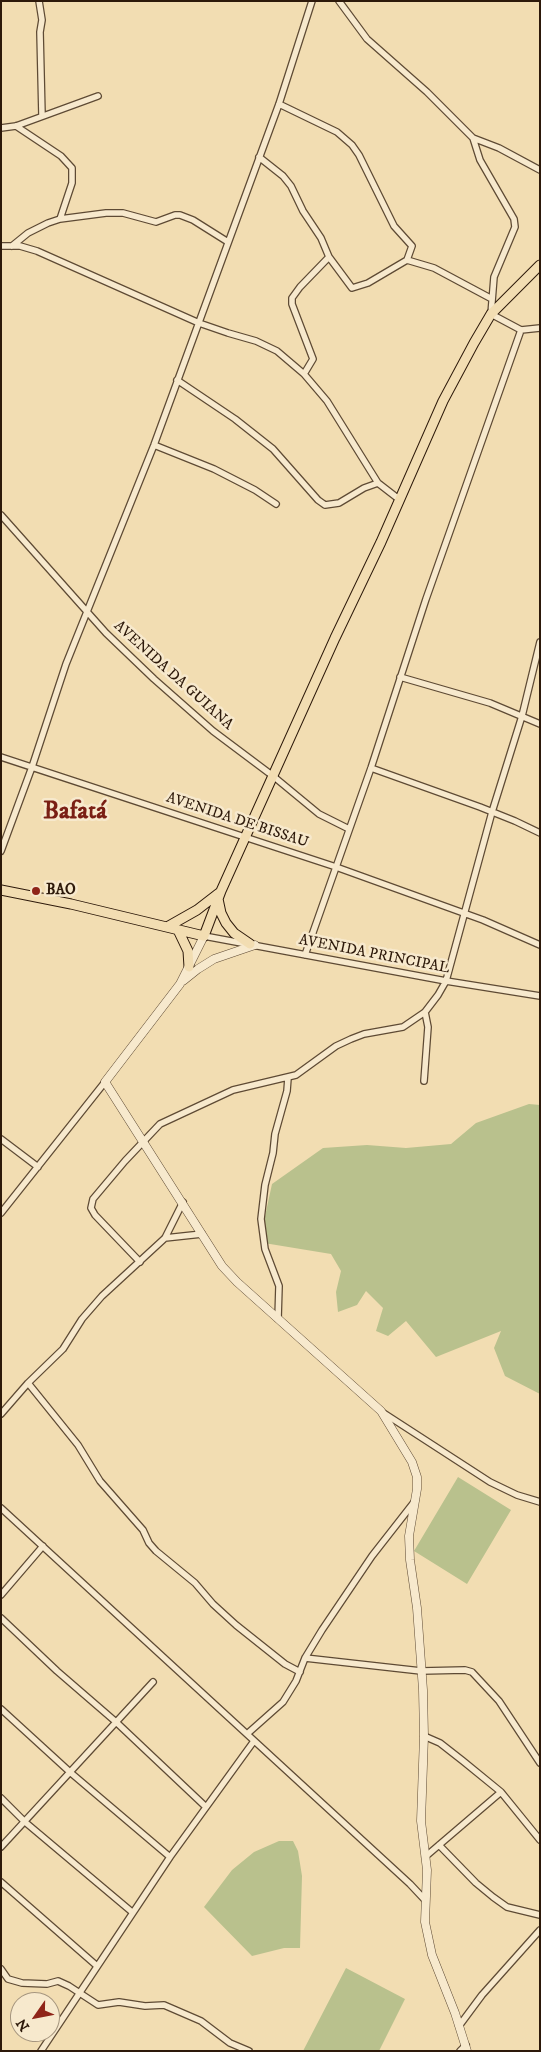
<!DOCTYPE html>
<meta charset="utf-8">
<style>
body{margin:0}
#map{position:relative;width:541px;height:2052px;overflow:hidden;background:#f2ddb2;font-family:"IM FELL DW Pica",serif}
canvas{display:block}
.frame{position:absolute;inset:0;border:2px solid #2d190a;pointer-events:none}
.north{position:absolute;left:10px;top:1992px;width:50px;height:50px;box-sizing:border-box;background:#f7e9cd;border:1px solid #a6967f;border-radius:50%;rotate:237deg;font-size:14px;font-weight:700;line-height:20px;text-align:center;color:#2d190a}
.north::after{content:'';display:block;margin:auto;width:18px;height:22px;background:#8f2418;clip-path:polygon(50% 0,100% 100%,50% 72%,0 100%)}
</style>
<div id="map">
<canvas width="541" height="2052"></canvas>
<div class="frame"></div>
<div class="north">N</div>
</div>
<script>
const context = document.querySelector('canvas').getContext('2d');
context.lineJoin = 'round';
function paint(path, color) {
  context.fillStyle = color;
  context.fill(path, 'evenodd');
}
function shape(rows) {
  const path = new Path2D();
  for (const r of rows) {
    path.moveTo(r[0], r[1]);
    for (let i = 2; i < r.length; i += 2) path.lineTo(r[i], r[i + 1]);
  }
  return path;
}
function trace(path, color, width, dash) {
  context.strokeStyle = color;
  context.lineWidth = width;
  context.lineCap = dash ? 'butt' : 'round';
  context.setLineDash(dash || []);
  context.stroke(path);
}
function label(font, color, halo, rows, align = 'center') {
  context.font = font + ' "IM FELL DW Pica",serif';
  context.lineWidth = 5;
  context.setLineDash([]);
  context.textBaseline = 'middle';
  context.strokeStyle = halo;
  context.fillStyle = color;
  for (const [text, x, y, turn = 0] of rows) {
    context.save();
    context.translate(x, y);
    context.rotate((+turn || 0) * Math.PI / 180);
    context.textAlign = isNaN(turn) ? turn : align;
    if (halo) context.strokeText(text, 0, 0);
    context.fillText(text, 0, 0);
    context.restore();
  }
}
paint(shape([
 [529,1104,540,1105,540,1394,505,1376,494,1348,501,1331,436,1357,406,1321,388,1336,376,1331,383,1308,366,1291,357,1305,338,1312,336,1292,341,1271,331,1254,264,1243,264,1221,272,1184,323,1148,367,1145,406,1148,451,1144,476,1123],
 [458,1477,511,1510,467,1584,414,1551],
 [279,1841,293,1841,298,1851,302,1876,300,1948,284,1948,252,1956,204,1907,232,1870,254,1852],
 [346,1968,405,1999,379,2051,303,2051]
]), '#b9c18d');
const minor = shape([
 [39,1,42,20,40,32,42,116],
 [339,1,367,39,427,92,473,138,499,148,540,170],
 [279,104,337,132,352,145,359,155,394,226,412,246,407,260,434,268,492,299],
 [16,126,61,156,72,168,72,183,60,219],
 [1,128,16,126,98,96],
 [473,138,480,160,514,219,515,227,494,277,491,314,521,330,540,328],
 [259,157,283,176,291,186,303,211,321,238,329,257],
 [1,246,20,246,37,251,199,323,228,333,256,341,277,351,304,374,327,401,378,483],
 [12,246,28,233,48,223,60,219,106,213,123,213,156,222,175,215,180,215,193,220,228,242],
 [304,374,313,359,292,304,292,298,300,287,329,257,352,288,368,283,407,260],
 [177,380,235,419,273,449,318,500,325,505,339,503,364,488,378,483,400,500],
 [154,445,214,469,255,490,276,504],
 [1,515,106,633,154,679,213,731,273,776,319,814,349,829],
 [400,677,490,703,540,724],
 [1,757,336,867,483,920,540,945],
 [371,768,480,807,515,821,540,833],
 [1,851,32,767,66,664,154,445,279,104,312,1],
 [204,936,446,981,540,996],
 [305,955,371,768,426,599,521,330],
 [424,1081,428,1027,425,1012],
 [1,1139,38,1167],
 [1,1213,105,1082],
 [165,1238,202,1234],
 [140,1262,95,1215,91,1208,93,1199,125,1161,160,1124,233,1090,296,1075,336,1046,351,1039,364,1034,403,1027,425,1012,438,995,446,981,492,812,522,716,540,642],
 [278,1319,279,1286,265,1249,261,1219,265,1185,273,1153,275,1134,287,1091,288,1078],
 [28,1383,78,1445,100,1481,143,1530,149,1543,156,1551,195,1583,213,1604,236,1625,285,1664,300,1672],
 [382,1412,490,1482,517,1495,540,1502],
 [1,1414,28,1383,63,1349,82,1319,102,1296,165,1238,183,1202],
 [1,1508,410,1884,425,1900],
 [1,1595,43,1546],
 [1,1618,57,1671,116,1722,206,1807],
 [305,1658,421,1671,465,1670,472,1672,499,1701,540,1763],
 [1,1709,71,1773,170,1857],
 [247,1734,283,1702,296,1681,305,1658,322,1630,372,1556,415,1501],
 [424,1736,440,1743,463,1761,501,1792,540,1840],
 [1,1798,25,1822,132,1912],
 [439,1845,476,1883,493,1897,507,1907,540,1915],
 [1,1847,153,1682],
 [425,1857,501,1792],
 [1,1882,97,1966],
 [1,1969,8,1979,22,1983,47,1984,58,1981,69,1986,98,2005,119,2002,145,2006,164,2005,201,2021,230,2043,249,2051],
 [459,2026,482,1995,540,1930],
 [41,2051,170,1857,254,1741],
 [460,2051,466,2045]
]);
const tertiary = shape([
 [204,936,180,984,105,1082,222,1266,237,1282,381,1411,412,1462,417,1477,417,1489,409,1536,410,1560,417,1608,423,1690,424,1736,421,1821,427,1870,425,1922,432,1955,455,2013,467,2051],
 [183,981,198,969,214,959,255,945]
]);
const primary = shape([
 [1,890,71,904,204,936,221,891,335,638,381,542,443,401,474,343,491,314,540,265],
 [218,899,221,913,226,923,234,933,250,944],
 [167,927,197,910,219,893],
 [178,930,188,951,189,967]
]);
trace(minor, '#5e4a34', 8);
trace(tertiary, '#5e4a34', 9);
trace(primary, '#2d190a', 11);
trace(minor, '#f7e9cd', 5.5);
trace(tertiary, '#f7e9cd', 8);
trace(primary, '#f2ddb2', 9);
for (const [x, y, r, color] of [
 [36,891,5,"#8f2418"]
]) {
  const dot = new Path2D();
  dot.arc(x, y, r, 0, 2 * Math.PI);
  context.fillStyle = color;
  context.fill(dot);
  trace(dot, '#f7e9cd', 2);
}
label('15px', '#2d190a', '#f7e9cd', [
 ["AVENIDA DA GUIANA",173,676,42],
 ["AVENIDA DE BISSAU",237,821,18],
 ["AVENIDA PRINCIPAL",374,955,11]
]);
label('bold 15px', '#2d190a', '#f7e9cd', [
 ["BAO",46,891]
], 'left');
label('bold 25px', '#7a1f14', '#f7e9cd', [
 ["Bafatá",75,813]
]);
</script>
